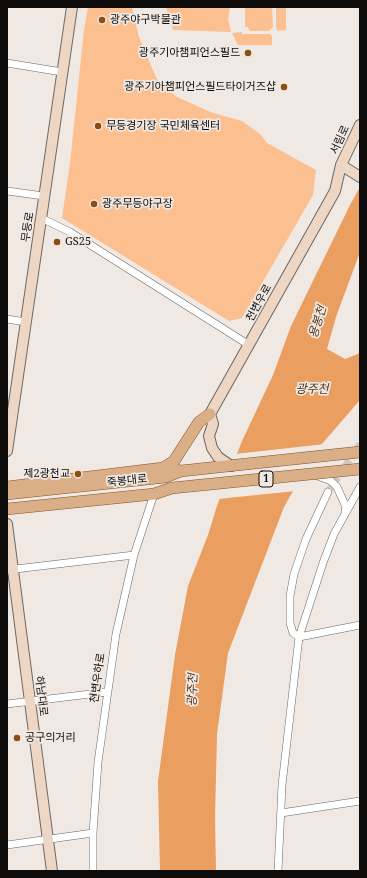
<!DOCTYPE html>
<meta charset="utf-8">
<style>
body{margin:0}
#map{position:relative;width:367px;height:878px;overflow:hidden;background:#f0e8e2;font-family:"Noto Serif",serif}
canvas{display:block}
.frame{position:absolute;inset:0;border:8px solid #0e0c0a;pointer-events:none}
</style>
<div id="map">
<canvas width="367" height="878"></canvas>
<div class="frame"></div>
</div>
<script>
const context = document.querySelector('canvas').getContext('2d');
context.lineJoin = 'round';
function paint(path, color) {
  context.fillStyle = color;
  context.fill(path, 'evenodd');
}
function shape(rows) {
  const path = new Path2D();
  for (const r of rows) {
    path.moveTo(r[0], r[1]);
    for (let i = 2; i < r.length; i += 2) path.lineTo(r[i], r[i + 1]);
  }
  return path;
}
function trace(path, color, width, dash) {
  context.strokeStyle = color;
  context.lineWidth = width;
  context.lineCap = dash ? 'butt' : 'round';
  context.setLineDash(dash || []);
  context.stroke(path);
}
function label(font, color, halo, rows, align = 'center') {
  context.font = font + ' "Noto Serif","Noto Sans KR",serif';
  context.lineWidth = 3.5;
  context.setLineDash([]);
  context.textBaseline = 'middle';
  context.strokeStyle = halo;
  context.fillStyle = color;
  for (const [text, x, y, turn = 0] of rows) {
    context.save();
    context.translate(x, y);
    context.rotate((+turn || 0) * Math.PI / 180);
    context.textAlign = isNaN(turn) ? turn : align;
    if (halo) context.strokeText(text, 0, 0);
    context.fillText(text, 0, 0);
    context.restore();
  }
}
paint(shape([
 [88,7,132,7,139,37,158,82,177,97,213,113,242,121,260,134,267,143,316,170,313,195,242,318,229,321,62,218,70,163,84,30],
 [166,7,230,7,228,19,231,32,173,30],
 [248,7,272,7,273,27,269,31,250,31,248,27,245,27,245,8],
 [276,7,286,7,286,30,278,31,276,28],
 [242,32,242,34,270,34,272,36,272,45,238,45,232,33]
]), '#fcbf90');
paint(shape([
 [360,187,360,252,336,317,327,349,345,359,360,353,360,400,315,452,284,507,228,653,217,734,215,817,216,871,160,871,158,781,175,655,188,586,208,535,217,506,242,441,273,375,291,326,350,205]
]), '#ea9e60');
paint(shape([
 [325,444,317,453,296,491,218,499,235,454]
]), '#f0e8e2');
trace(shape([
 [328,492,360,444]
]), '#cec7c2', 7, [7, 3.5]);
const street = shape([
 [7,63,62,72],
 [7,191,44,196],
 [41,218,70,232,249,345],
 [7,319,26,322],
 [315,475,331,481,337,487,346,507,345,511],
 [328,492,306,539,294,574,290,596,290,623,293,633,299,637,360,625],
 [7,570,134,555],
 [7,704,107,692],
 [281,813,360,801],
 [7,845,93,833],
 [93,871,93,833,98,762,116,634,134,555,154,494],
 [278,871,282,785,299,637,323,563,334,534,360,487]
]);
const secondary = shape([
 [341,165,360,177],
 [7,451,72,7],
 [231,466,218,457,212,448,209,436,213,424,210,414,335,191,341,165,360,125],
 [7,524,52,871]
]);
const primary = shape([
 [163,468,174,461,199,422,210,414],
 [7,487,163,468,181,471],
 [7,494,166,477,181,471,246,464],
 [7,509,154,494,172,488]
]);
trace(street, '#6d6661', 8);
trace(secondary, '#6d6661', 12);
trace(primary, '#835227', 12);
trace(street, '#fff', 7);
trace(secondary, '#edd6c3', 10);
trace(primary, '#daae87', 11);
const primaryBridge = shape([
 [246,464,360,452],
 [172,488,360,469]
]);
trace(primaryBridge, '#835227', 12, []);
trace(primaryBridge, '#daae87', 11);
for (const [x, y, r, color] of [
 [102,20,4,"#8b4e10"],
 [248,53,4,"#8b4e10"],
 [284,87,4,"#8b4e10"],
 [98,126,4,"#8b4e10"],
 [94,204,4,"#8b4e10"],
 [57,242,4,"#8b4e10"],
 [78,474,4,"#8b4e10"],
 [17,738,4,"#8b4e10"]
]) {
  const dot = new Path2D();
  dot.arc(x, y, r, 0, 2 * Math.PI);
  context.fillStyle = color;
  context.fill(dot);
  trace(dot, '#f0e8e2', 1.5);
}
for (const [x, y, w] of [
 [266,479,14]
]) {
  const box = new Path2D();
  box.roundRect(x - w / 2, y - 8, w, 16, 3);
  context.fillStyle = '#f0e8e2';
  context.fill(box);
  trace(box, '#0e0c0a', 1);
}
label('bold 10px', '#0e0c0a', null, [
 ["1",266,479]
]);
label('11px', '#0e0c0a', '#f0e8e2', [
 ["광주야구박물관",110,20],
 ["광주기아챔피언스필드",240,53,"right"],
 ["광주기아챔피언스필드타이거즈샵",276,87,"right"],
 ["무등경기장 국민체육센터",106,126],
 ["광주무등야구장",102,204],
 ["GS25",65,242],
 ["제2광천교",70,474,"right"],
 ["공구의거리",25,738]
], 'left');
label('11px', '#0e0c0a', '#f0e8e2', [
 ["서림로",340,140,-65],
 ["무등로",28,227,-81],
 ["천변우로",259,303,-61],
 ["죽봉대로",127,481,-6],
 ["천변우하로",98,678,-82],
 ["하남대로",41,696,83]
]);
label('italic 12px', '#54351b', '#f0e8e2', [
 ["용봉천",318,322,-73],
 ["광주천",312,390],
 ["광주천",193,690,-88]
]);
</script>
